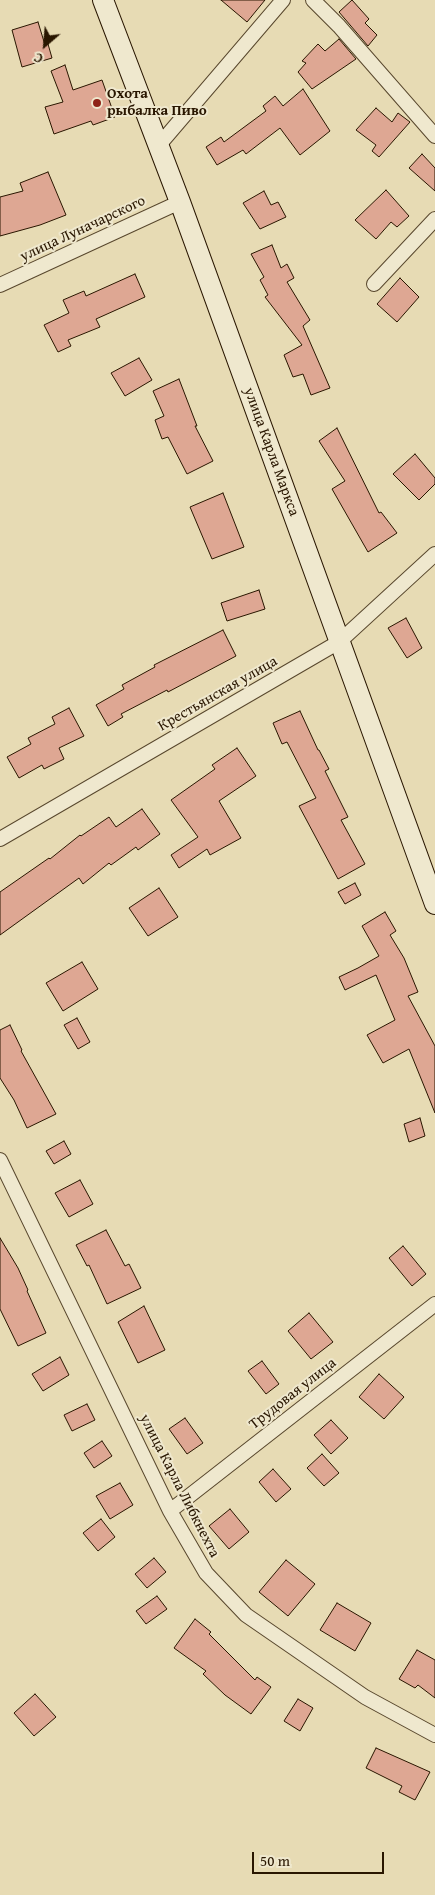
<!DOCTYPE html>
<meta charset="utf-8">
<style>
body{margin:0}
#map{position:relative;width:435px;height:1895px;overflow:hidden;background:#e7dbb4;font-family:"Gentium Book Plus",serif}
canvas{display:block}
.north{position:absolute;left:20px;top:20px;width:50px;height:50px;-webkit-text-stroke:4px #efe8ce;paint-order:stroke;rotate:207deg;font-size:14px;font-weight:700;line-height:20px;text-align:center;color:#291600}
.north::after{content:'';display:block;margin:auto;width:18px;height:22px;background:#291600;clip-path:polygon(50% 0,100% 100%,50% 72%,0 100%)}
.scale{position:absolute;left:252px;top:1852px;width:132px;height:22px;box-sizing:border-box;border:2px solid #291600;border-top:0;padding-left:6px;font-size:15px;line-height:18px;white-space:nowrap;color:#291600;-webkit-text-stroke:4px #efe8ce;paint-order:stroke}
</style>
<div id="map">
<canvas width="435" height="1895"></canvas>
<div class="north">С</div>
<div class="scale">50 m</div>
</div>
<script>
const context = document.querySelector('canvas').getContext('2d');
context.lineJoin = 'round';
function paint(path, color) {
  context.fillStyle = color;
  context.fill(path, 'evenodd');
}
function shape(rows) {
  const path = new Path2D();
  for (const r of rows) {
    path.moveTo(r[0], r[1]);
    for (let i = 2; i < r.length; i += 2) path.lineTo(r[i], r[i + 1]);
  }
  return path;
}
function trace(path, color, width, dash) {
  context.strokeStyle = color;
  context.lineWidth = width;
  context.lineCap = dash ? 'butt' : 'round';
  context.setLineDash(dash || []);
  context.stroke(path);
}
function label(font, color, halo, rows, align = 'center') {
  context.font = font + ' "Gentium Book Plus",serif';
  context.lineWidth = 4;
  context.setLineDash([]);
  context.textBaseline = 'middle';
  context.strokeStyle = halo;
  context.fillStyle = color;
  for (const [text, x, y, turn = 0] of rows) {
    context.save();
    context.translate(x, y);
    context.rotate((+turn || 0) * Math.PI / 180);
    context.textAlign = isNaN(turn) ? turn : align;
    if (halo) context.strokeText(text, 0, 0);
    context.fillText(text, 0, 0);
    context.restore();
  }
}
const building = shape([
 [221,0,265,0,247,22,221,0],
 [352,0,369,19,365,23,377,35,368,46,339,12,352,0],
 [38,22,45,45,48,44,52,58,22,67,12,30,38,22],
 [339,39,356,59,312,89,298,72,306,63,302,61,318,44,325,51,339,39],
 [65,65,73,90,102,80,115,117,93,125,91,121,54,134,45,107,63,102,51,71,65,65],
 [303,89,330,131,300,155,280,128,246,154,243,150,217,165,206,147,221,137,224,142,266,111,263,106,275,96,283,106,303,89],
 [376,108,392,122,398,113,410,122,379,157,372,151,376,145,356,130,376,108],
 [422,154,435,168,435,191,409,168,422,154],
 [48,172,66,215,40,225,0,236,0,197,23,191,20,183,48,172],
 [386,190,409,216,397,227,391,222,376,239,355,220,386,190],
 [264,191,271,205,278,202,286,217,260,229,243,203,264,191],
 [272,245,281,268,287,264,294,278,287,282,310,320,303,326,330,388,311,395,303,374,293,377,284,355,302,345,265,297,268,295,260,280,264,277,251,254,272,245],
 [135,274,145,297,96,319,100,327,68,340,71,346,58,352,44,325,69,313,63,300,84,291,86,296,135,274],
 [400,278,419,297,397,322,377,304,400,278],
 [139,358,152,380,125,396,111,373,139,358],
 [179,379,197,426,195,426,213,461,187,474,168,437,162,439,155,420,164,416,153,391,179,379],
 [337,428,379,513,381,512,397,533,368,552,332,489,345,481,319,441,337,428],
 [415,454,435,478,435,484,419,500,393,474,415,454],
 [223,493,244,547,212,559,190,507,223,493],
 [259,590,265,609,227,621,221,603,259,590],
 [406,618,422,648,407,658,388,628,406,618],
 [223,630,236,656,168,692,167,690,121,714,123,717,108,726,96,705,124,689,122,685,155,667,154,665,223,630],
 [69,708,84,736,59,748,64,759,44,769,42,765,19,778,7,757,31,744,28,738,55,724,52,717,69,708],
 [300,711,318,750,319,750,329,769,325,771,348,817,341,820,365,864,338,879,299,806,316,798,287,742,282,744,273,723,300,711],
 [237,748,256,776,219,801,241,838,210,855,207,849,179,868,171,855,198,837,171,800,215,769,212,765,237,748],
 [142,809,160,834,138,850,136,847,111,865,109,863,83,884,79,878,0,935,0,892,49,858,50,859,80,835,81,836,109,817,116,827,142,809],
 [355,883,361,895,345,904,338,892,355,883],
 [159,888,178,917,148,936,129,908,159,888],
 [385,912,396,931,390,935,404,958,418,992,408,996,435,1046,435,1113,409,1049,383,1063,367,1035,395,1020,376,975,345,990,339,977,358,968,379,956,362,926,385,912],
 [82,962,98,989,63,1011,46,983,82,962],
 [77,1018,90,1042,78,1049,64,1025,77,1018],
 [10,1025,22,1050,21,1051,56,1114,27,1128,14,1100,0,1078,0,1030,10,1025],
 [420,1118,425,1136,409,1142,404,1124,420,1118],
 [64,1141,71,1154,54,1164,46,1151,64,1141],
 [80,1180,93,1204,69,1217,55,1193,80,1180],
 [106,1230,125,1266,129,1264,141,1288,107,1304,89,1265,87,1266,76,1245,106,1230],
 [0,1238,18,1268,28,1290,27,1291,46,1333,18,1346,0,1309,0,1238],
 [403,1246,426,1274,412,1286,389,1258,403,1246],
 [144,1306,165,1350,138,1363,118,1322,144,1306],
 [309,1313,333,1342,311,1359,288,1331,309,1313],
 [60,1357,69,1375,43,1391,32,1374,60,1357],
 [262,1361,279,1384,266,1394,248,1371,262,1361],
 [379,1374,404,1397,384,1419,359,1397,379,1374],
 [87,1404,95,1420,72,1431,64,1415,87,1404],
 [185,1418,203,1443,187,1454,169,1429,185,1418],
 [331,1420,348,1438,331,1454,314,1435,331,1420],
 [102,1441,112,1456,94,1468,84,1453,102,1441],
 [322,1454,339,1473,324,1486,307,1468,322,1454],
 [273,1469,291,1489,276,1502,259,1482,273,1469],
 [120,1483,133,1505,110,1519,96,1496,120,1483],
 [230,1509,249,1532,229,1549,209,1526,230,1509],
 [101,1519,115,1537,98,1551,83,1533,101,1519],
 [154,1558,166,1572,147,1588,135,1574,154,1558],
 [286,1560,315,1584,288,1616,259,1592,286,1560],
 [157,1596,167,1609,146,1624,136,1611,157,1596],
 [337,1603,371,1623,355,1651,320,1630,337,1603],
 [195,1619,211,1632,209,1634,255,1680,257,1677,271,1687,251,1714,225,1695,203,1674,206,1671,174,1648,195,1619],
 [417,1650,435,1660,435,1698,418,1685,415,1688,399,1679,417,1650],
 [35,1694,56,1717,34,1736,14,1713,35,1694],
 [298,1699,313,1708,300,1731,284,1721,298,1699],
 [376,1748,430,1772,415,1800,399,1792,402,1786,366,1768,376,1748]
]);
paint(building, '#dea793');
trace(building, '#291600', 1);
const minor = shape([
 [313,0,339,26,435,136],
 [159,145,283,0],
 [374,284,435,219],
 [0,285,180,202],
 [0,839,339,642,435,554],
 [0,1160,170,1511,206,1573,246,1615,365,1697,435,1735],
 [170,1511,435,1304]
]);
const secondary = shape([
 [103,0,180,202,435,904]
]);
trace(minor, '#58472d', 16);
trace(secondary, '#291600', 22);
trace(minor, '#efe8ce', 14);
trace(secondary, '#efe8ce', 20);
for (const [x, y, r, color] of [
 [97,103,5,"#8f2418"]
]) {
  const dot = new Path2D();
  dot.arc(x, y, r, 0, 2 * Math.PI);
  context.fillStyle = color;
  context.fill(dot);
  trace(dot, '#efe8ce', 2);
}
label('bold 15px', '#291600', '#efe8ce', [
 ["Охота",107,94],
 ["рыбалка Пиво",107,111]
], 'left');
label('15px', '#291600', '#efe8ce', [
 ["улица Луначарского",83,229,-25],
 ["улица Карла Маркса",271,452,70],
 ["Крестьянская улица",218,694,-30],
 ["Трудовая улица",293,1394,-38],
 ["улица Карла Либкнехта",179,1486,63]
]);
</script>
